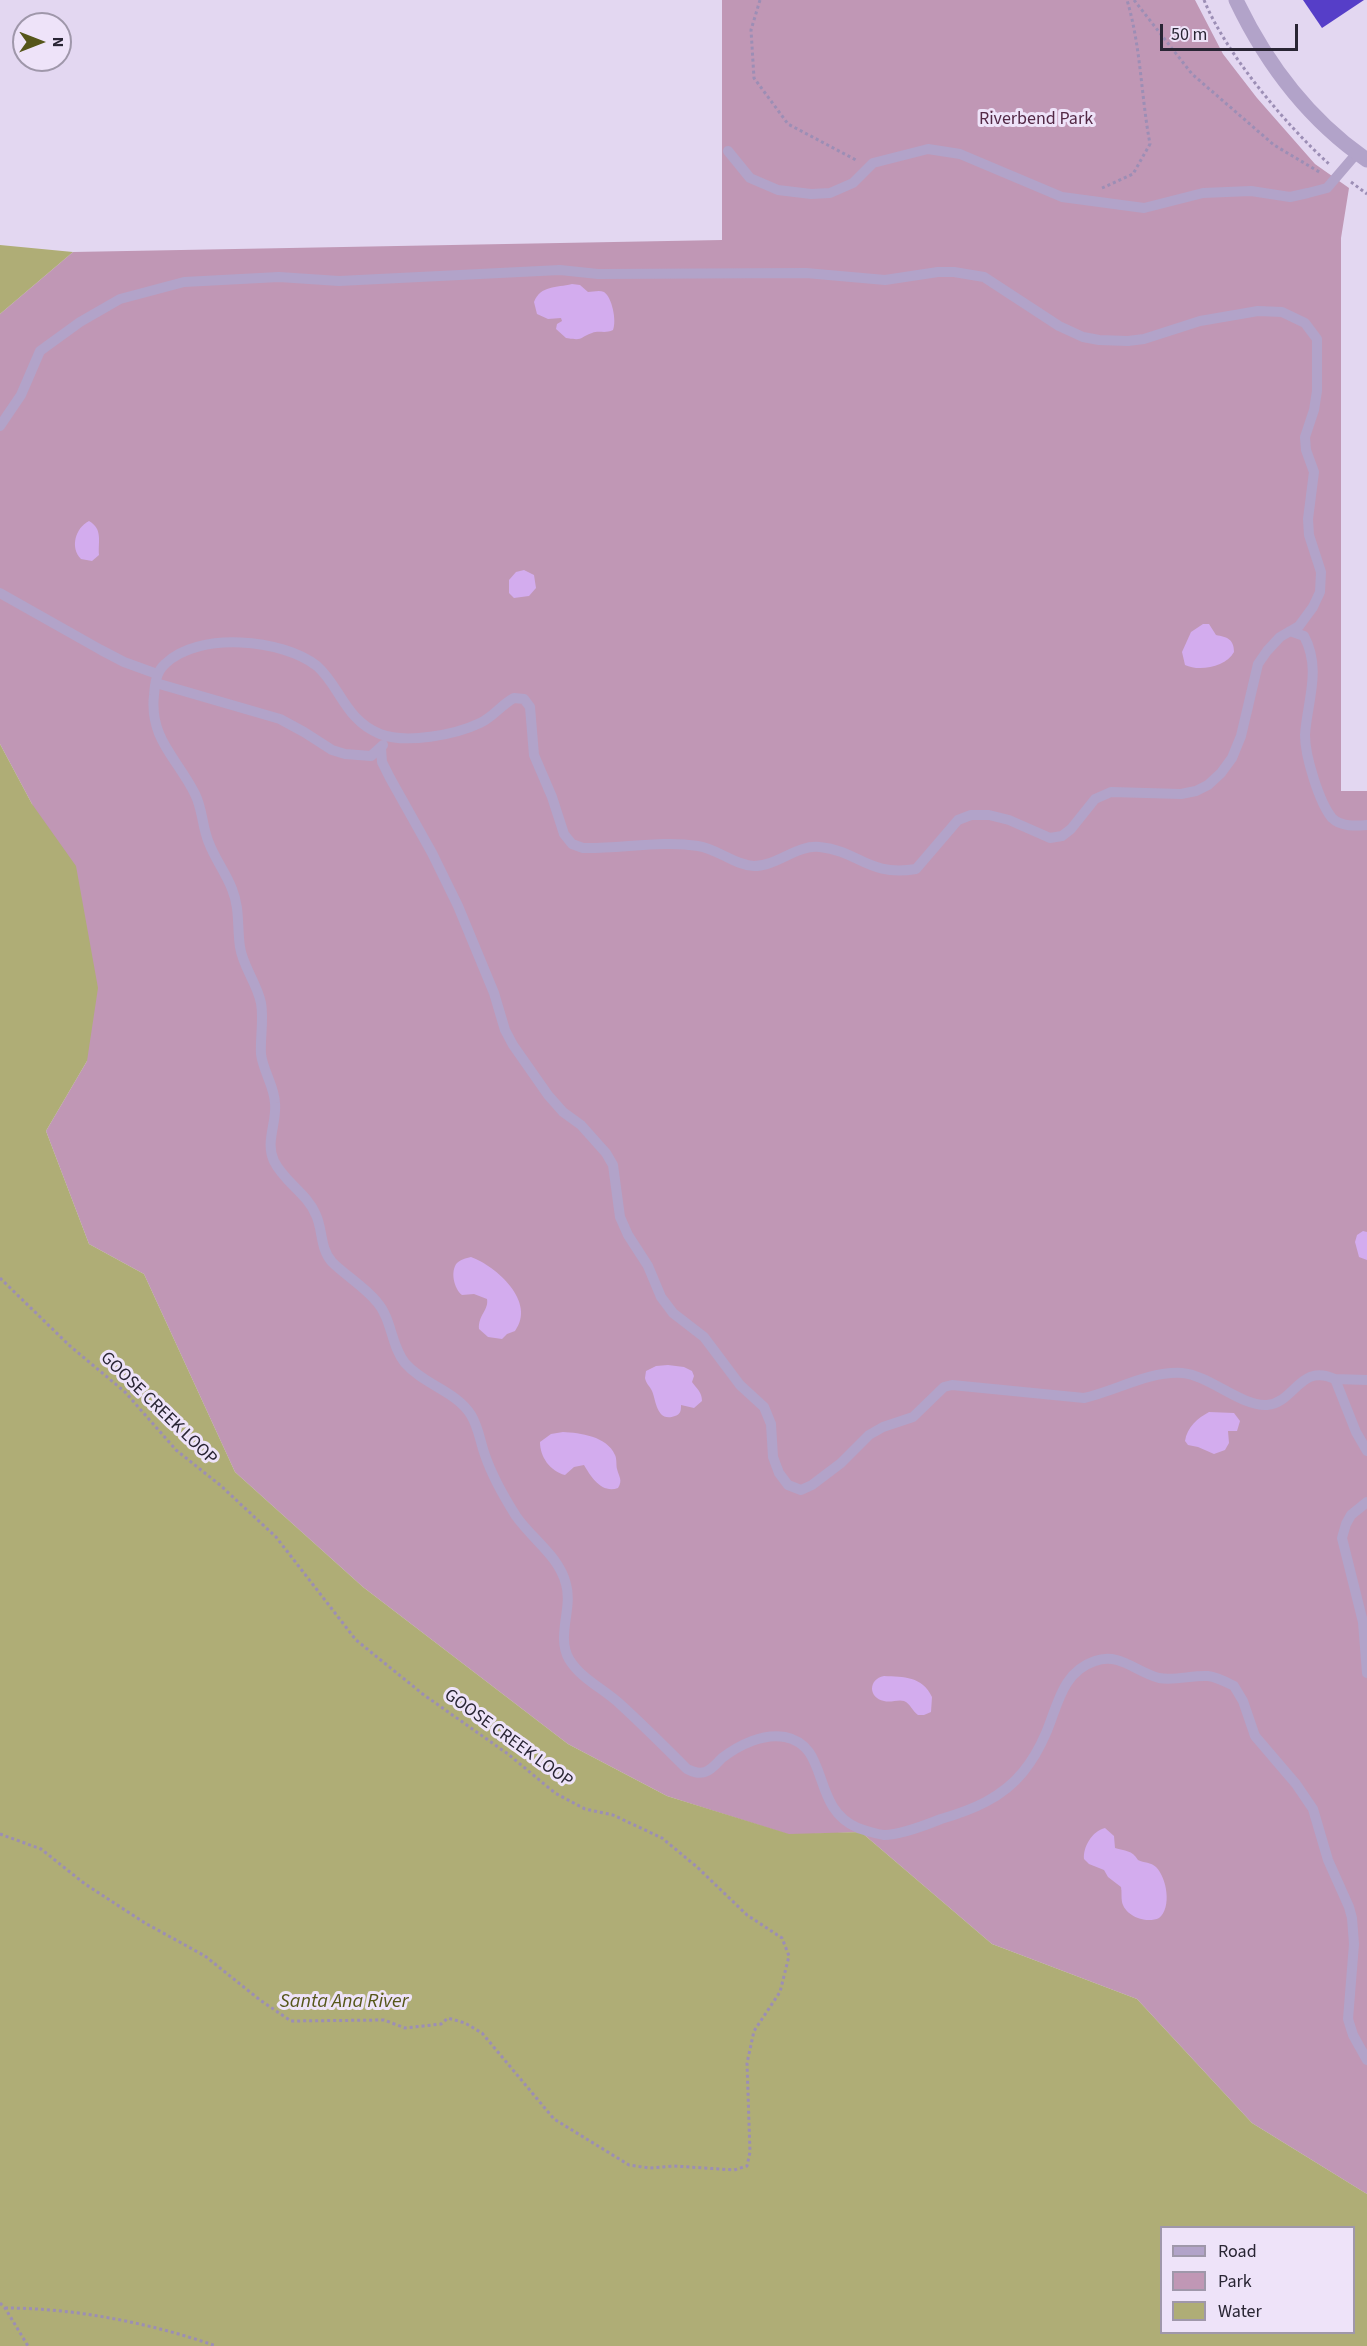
<!DOCTYPE html>
<html>
<head>
<meta charset="utf-8">
<style>
	body { margin:0 }
	#map { position:relative; width:1367px; height:2346px; overflow:hidden; background:#e3d7f1; font-family:"Source Sans 3",sans-serif }
	canvas { display:block }
	.legend { position:absolute; left:1160px; top:2226px; width:195px; height:108px; box-sizing:border-box; background:#eee3f9; border:2px solid #9f97aa; margin:0; padding:8px 10px; list-style:none; font-size:18px; color:#292534 }
	.legend li { display:flex; align-items:center; gap:12px; height:30px }
	.legend b { width:30px; border:2px solid #9f97aa }
	.north { position:absolute; left:12px; top:12px; width:60px; height:60px; box-sizing:border-box; background:#eee3f9; border:2px solid #9f97aa; border-radius:50%; rotate:90deg; font-size:16px; font-weight:700; line-height:24px; text-align:center; color:#292534 }
	.north::after { content:''; display:block; margin:auto; width:21px; height:27px; background:#56561a; clip-path:polygon(50% 0,100% 100%,50% 72%,0 100%) }
	.scale { position:absolute; left:1160px; top:24px; width:138px; height:27px; box-sizing:border-box; border:3px solid #292534; border-top:0; padding-left:8px; font-size:18px; line-height:21px; white-space:nowrap; color:#292534; -webkit-text-stroke:4px #eee3f9; paint-order:stroke }
</style>
</head>
<body>
<div id="map">
<canvas width="1367" height="2346"></canvas>
<ul class="legend">
<li><b style="height:8px;background:#b2a3c9"></b>Road</li>
<li><b style="height:16px;background:#c097b5"></b>Park</li>
<li><b style="height:16px;background:#afad76"></b>Water</li>
</ul>
<div class="north">N</div>
<div class="scale">50 m</div>
</div>
<script>
const ctx = document.querySelector('canvas').getContext('2d');
ctx.lineJoin = 'round';
function fill(path, color) { ctx.fillStyle = color; ctx.fill(path, 'evenodd'); }
function stroke(path, color, width, dash) { ctx.strokeStyle = color; ctx.lineWidth = width; ctx.lineCap = dash ? 'butt' : 'round'; ctx.setLineDash(dash || []); ctx.stroke(path); }
function write(font, color, halo, rows, align = 'center') {
  ctx.font = font + ' "Source Sans 3",sans-serif'; ctx.lineWidth = 6; ctx.setLineDash([]); ctx.textBaseline = 'middle'; ctx.strokeStyle = halo; ctx.fillStyle = color; for (const [text, x, y, turn = 0] of rows) {
    ctx.save(); ctx.translate(x, y); ctx.rotate((+turn || 0) * Math.PI / 180); ctx.textAlign = isNaN(turn) ? turn : align; if (halo) ctx.strokeText(text, 0, 0); ctx.fillText(text, 0, 0); ctx.restore();
  }
}
const green = new Path2D(`
	M722,0h473l28,54 34,44 58,66 34,24 -8,50v553h26v1403l-115,-71 -115,-124 -145,-55 -131,-112 -71,3 -123,-39 -99,-52 -205,-157 -128,-115 -91,-198 -55,-30 -43,-113 41,-70 -55,-257 -32,-60v-430l73,-62 649,-12z`);
const sand = new Path2D(`
	M572,284l8,1 8,7c5,0 11,-2 16,0 8,5 13,29 9,38 -8,4 -14,0 -21,3 -14,5 -8,8 -26,5l-10,-9 1,-5 5,-3 -1,-3 -13,1 -11,-5 -3,-12c7,-17 22,-14 38,-18z
	M89,521c14,8 9,20 10,34l-7,6 -11,-2c-11,-11 -6,-31 8,-38z
	M524,570l10,5 2,13 -7,8 -15,2 -5,-5v-13l7,-8z
	M1203,624h6l7,11c11,2 18,4 18,17 -8,15 -35,20 -49,13l-3,-13 9,-20z
	M1363,1231l4,1v28l-8,-3 -4,-15 2,-7z
	M471,1257c25,9 66,45 44,74l-8,3 -5,5 -14,-2 -9,-8c-1,-14 10,-19 8,-30l-13,-5 -12,1c-8,-6 -12,-24 -5,-32 3,-3 9,-5 14,-6z
	M668,1365l16,2 8,4 2,5 -2,6c5,7 10,10 10,19l-8,7 -13,-3c0,5 0,9 -6,11 -19,7 -19,-17 -23,-25 -2,-5 -6,-7 -7,-13l1,-7 10,-5z
	M1209,1412l25,1 6,8 -3,10h-9l1,12 -4,7 -11,4 -16,-7 -10,-2 -3,-4c2,-14 13,-23 24,-29z
	M563,1432c17,1 44,4 52,23 2,4 1,10 2,14 2,8 6,11 1,19 -16,6 -27,-11 -34,-23l-10,2 -9,8c-15,-4 -25,-18 -25,-33l11,-8z
	M884,1676c20,1 38,0 48,21l-1,15 -7,3h-6c-6,-4 -7,-11 -14,-14 -6,-2 -13,2 -20,0 -16,-3 -16,-22 0,-25z
	M1105,1828l9,8 1,12c10,3 17,2 23,12 6,3 13,2 18,7 11,11 16,41 3,51 -13,6 -34,-2 -37,-16 -1,-5 0,-10 -1,-15l-13,-10 -4,-7 -15,-6 -5,-5c-1,-12 8,-28 21,-31z`);
const water = new Path2D(`
	M0,245l73,7 -73,62z
	M0,744l32,60 44,62 22,122 -11,73 -41,70 43,113 55,30 91,198 128,115 205,157 99,52 122,38 72,-2 131,112 145,55 115,124 115,71v152h-1367zM1162,2228h192v104h-192z`);
const building = new Path2D(`
	M1303,0h61l-42,28z`);
const path = new Path2D(`
	M760,0l-9,30 3,48 34,46 68,36
	M1134,0l58,74 82,71 47,28
	M1204,0c22,54 82,125 125,164
	M1351,182l16,12
	M1102,188l31,-14 17,-30c-9,-48 -9,-97 -23,-144
	M0,1278l70,68 55,46 51,58 44,35 56,52 80,103 68,55 84,59 47,39 30,16 28,6 49,23 35,29 50,48 35,23 7,18 -9,36 -26,39 -7,32 3,89 -3,14 -13,4 -60,-4 -25,2 -20,-3 -75,-46 -72,-86 -17,-10 -17,-5 -7,6 -36,4 -21,-8 -93,1 -31,-21 -55,-44 -60,-33 -60,-39 -44,-35 -41,-15
	M0,2303l5,5 23,38
	M5,2308c69,0 146,15 211,38`);
const lane = new Path2D(`
	M728,151l22,27 28,12 33,4 19,-1 23,-10 20,-20 55,-14 32,5 102,43 82,11 59,-15 48,-2 39,6 18,-4 19,-5 30,-35
	M0,426l21,-31 19,-44 40,-29 40,-23 64,-17 95,-5 60,4 221,-11 38,4 208,-1 79,7 53,-8h16l30,5 75,49 24,11 16,3 29,1 16,-2 56,-18 58,-10 24,1 23,11 12,16v52l-3,19 -9,27 1,13 8,22 -6,47 1,16 12,37 -1,20 -7,15 -14,19 -19,11 -13,14 -9,13 -17,72 -9,22 -11,15 -13,12 -12,6 -15,3 -70,-2 -16,7 -24,30 -9,7 -12,2 -41,-18 -20,-5h-18l-13,5 -42,49c-48,8 -57,-18 -96,-22 -22,-3 -43,19 -66,19 -20,-1 -36,-17 -56,-20 -36,-6 -78,3 -115,2l-11,-4 -8,-10 -12,-37 -18,-42 -4,-48 -6,-8 -10,-1c-13,7 -21,19 -34,25 -25,12 -74,21 -100,11 -35,-14 -40,-48 -63,-68 -34,-27 -119,-35 -152,-2 -9,8 -10,20 -11,31 -5,44 24,64 41,99 8,16 7,33 14,49 6,16 17,30 23,46 8,19 5,38 8,58 3,20 17,36 21,56 3,17 -1,34 0,51 2,17 13,31 14,49 2,20 -10,39 -1,58 10,21 33,32 42,54 7,15 4,34 16,47 14,14 32,24 45,40 15,17 14,44 28,61 19,22 51,28 66,52 8,13 9,27 14,40 7,21 19,42 31,61 16,23 43,40 50,68 7,25 -10,52 3,75 11,19 35,30 51,45 23,21 45,43 67,65 6,3 11,5 18,3 7,-2 12,-9 17,-14 17,-13 41,-25 63,-21 46,9 25,71 73,91 9,3 17,6 26,7 16,0 42,-10 57,-16 31,-9 61,-21 82,-47 9,-11 17,-25 23,-39 12,-28 16,-61 49,-72 24,-9 41,11 64,17 16,3 33,-3 49,-2 9,1 18,6 26,10l9,15 12,35 41,48 17,25 15,51 21,47 3,11 2,26 -6,75 5,16 14,25
	M0,593l101,57 23,12 33,12
	M1290,631l14,5c18,33 3,66 1,99 0,21 14,67 27,83 9,9 24,8 35,7
	M156,683l124,36 24,13 28,18 13,4 26,2 12,-11
	M381,748l1,14 8,16 42,75 26,53 36,87 11,37 8,15 35,50 15,17 18,13 25,28 7,12 7,52 8,18 20,31 13,31 12,16 31,24 36,48 24,22 7,17 2,33 6,16 9,12 13,5 11,-5 29,-22 28,-28 14,-8 30,-10 31,-30 8,-2 132,13c32,-7 64,-27 98,-25 27,2 60,34 85,32 29,-3 32,-42 68,-26l21,53 11,19
	M1335,1379l32,1
	M1367,1502l-16,13 -5,9 -4,14 21,84 4,51`);
const street = new Path2D(`
	M1236,0c30,63 73,120 131,160`);
const parkNames = [
	["Riverbend Park",1036,120]
];
const streetNames = [
	["GOOSE CREEK LOOP",158,1409,44],
	["GOOSE CREEK LOOP",508,1739,36]
];
const waterNames = [
	["Santa Ana River",344,2003]
];
fill(green, '#c097b5');
fill(sand, '#d3acee');
fill(water, '#afad76');
fill(building, '#563ec8');
stroke(path, '#9c8eb5', 3, [3, 3]);
stroke(lane, '#b2a3c9', 10);
stroke(street, '#b2a3c9', 15);
write('18px', '#532946', '#eee3f9', parkNames);
write('18px', '#292534', '#eee3f9', streetNames);
write('italic 20px', '#56561a', '#eee3f9', waterNames);
</script>
</body>
</html>
